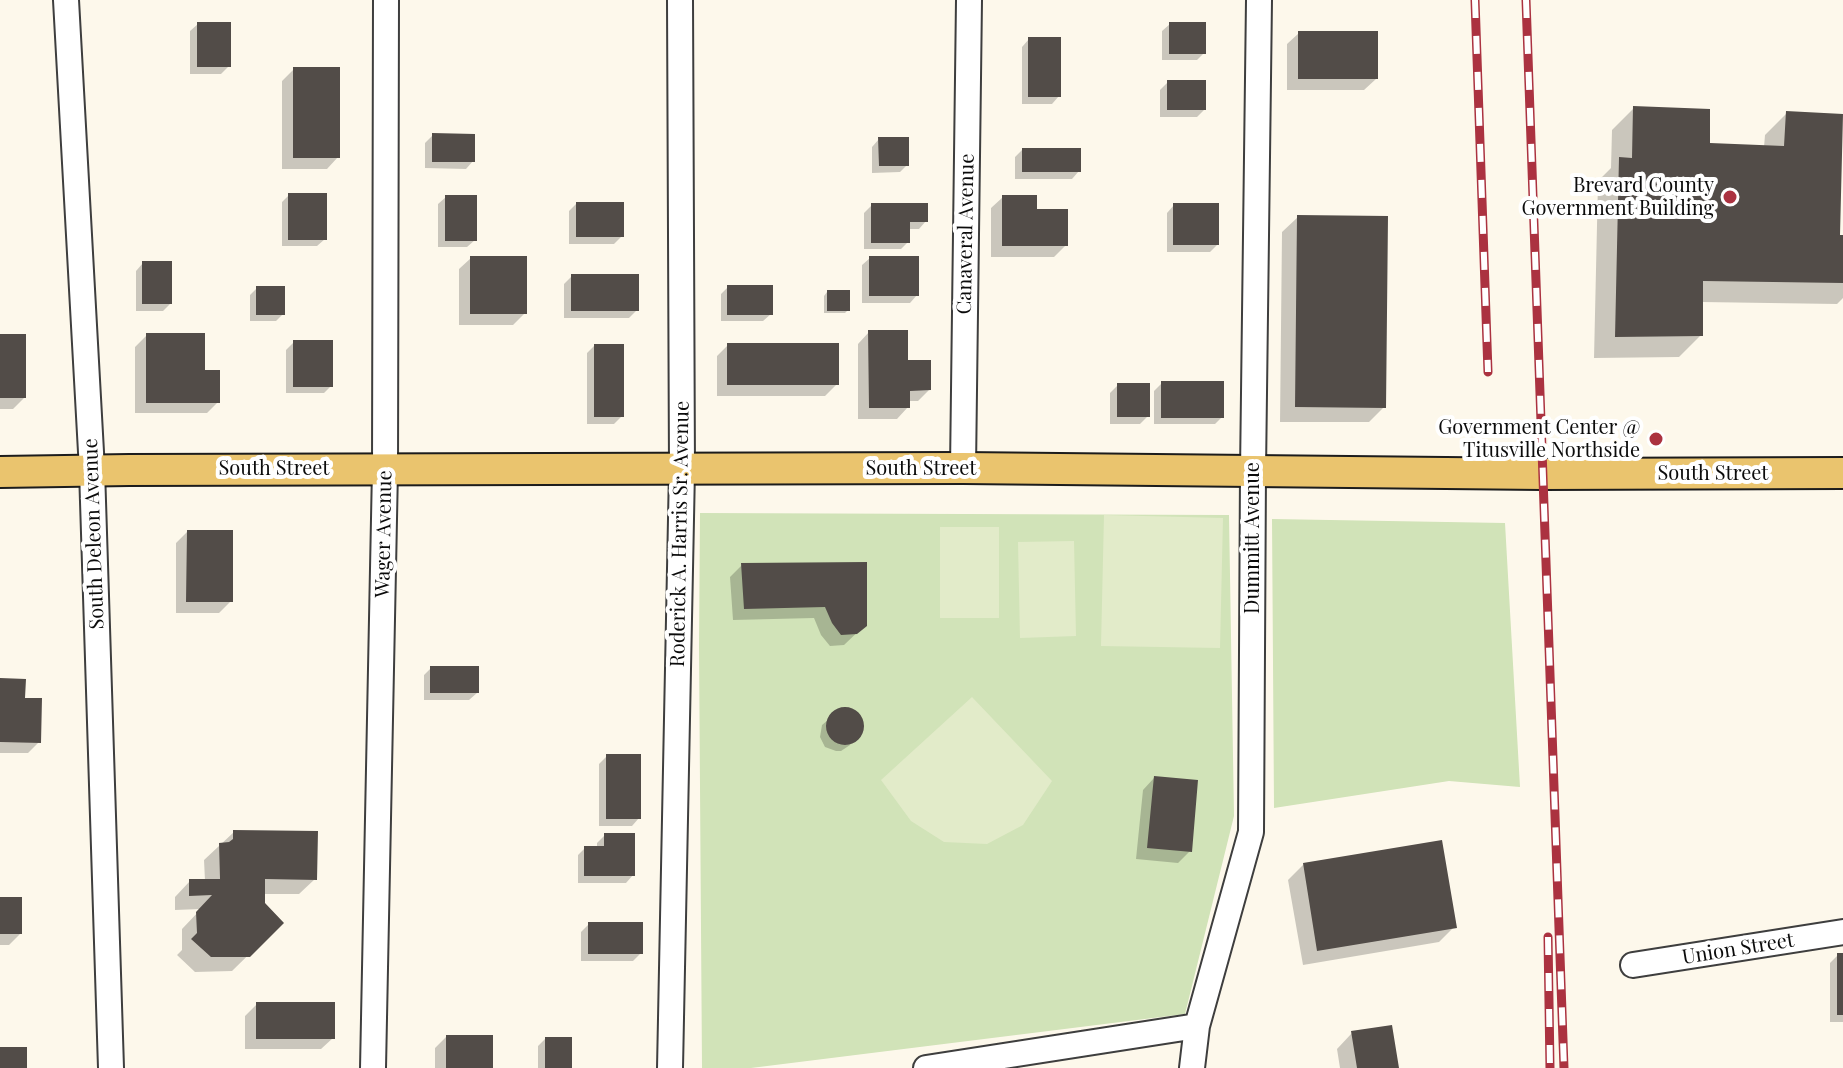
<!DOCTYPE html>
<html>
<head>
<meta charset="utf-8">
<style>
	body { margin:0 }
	canvas { display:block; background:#fdf8eb }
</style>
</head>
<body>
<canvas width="1843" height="1068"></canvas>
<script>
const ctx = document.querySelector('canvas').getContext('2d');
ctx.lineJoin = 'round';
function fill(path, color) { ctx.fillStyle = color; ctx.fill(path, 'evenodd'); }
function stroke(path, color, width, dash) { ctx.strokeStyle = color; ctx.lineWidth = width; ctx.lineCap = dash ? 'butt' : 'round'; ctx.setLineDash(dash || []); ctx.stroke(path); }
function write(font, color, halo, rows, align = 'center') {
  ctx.font = font + ' "Playfair Display",serif'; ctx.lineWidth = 8; ctx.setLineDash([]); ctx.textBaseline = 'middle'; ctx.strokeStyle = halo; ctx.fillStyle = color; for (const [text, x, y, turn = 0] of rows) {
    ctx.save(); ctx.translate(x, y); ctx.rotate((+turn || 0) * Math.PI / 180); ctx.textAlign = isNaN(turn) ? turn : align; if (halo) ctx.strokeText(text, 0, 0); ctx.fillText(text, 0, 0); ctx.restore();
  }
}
const green = new Path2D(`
	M700,513l529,2 5,301 -49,198 -434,54h-49l-3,-422z
	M1272,519l233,4 15,264 -71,-6 -175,27z`);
const pitch = new Path2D(`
	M1104,515l119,3 -3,130 -119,-2z
	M940,527h59v91h-59z
	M1074,541l2,95 -56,2 -2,-96z
	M972,697l80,84 -29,44 -36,19 -43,-2 -33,-21 -30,-41z`);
const shadow = new Path2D(`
	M198,24l31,42 -8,8h-31v-43z
	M1170,24l34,29 -7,7h-35v-29z
	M1299,33l77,46 -12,11h-77v-46z
	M1029,39l30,57 -7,8h-30v-57z
	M294,69l44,88 -11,12h-45v-88z
	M1168,82l36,28 -7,7h-37v-27z
	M1634,108l74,37 56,2 1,-12 22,-22 51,124h5v61l-6,6 -136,-2v33l-22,22 -85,1 4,-177 13,-13 1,-38z
	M433,135l40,26 -7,8 -41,-1v-25z
	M879,139l28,26 -7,7 -28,1v-26z
	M1022,150l57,21 -7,8h-57v-22z
	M289,195l36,44 -8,7h-35v-44z
	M446,197l29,43 -8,7h-29v-43z
	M1003,197l32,14 31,34 -12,12h-63v-49z
	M576,204l46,32 -8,8h-45v-33z
	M872,205l54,16 -7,8h-11v13l-7,7h-37v-36z
	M1174,205l43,40 -7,7h-43v-39z
	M1298,217l86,190 -15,15h-89l2,-190z
	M471,258l54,55 -12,12h-54v-56z
	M870,258l47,37 -7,8h-48v-38z
	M143,263l27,41 -7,7h-27v-40z
	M572,276l65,34 -8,8h-65v-34z
	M728,287l43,27 -8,7h-42v-27z
	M257,288l26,26 -7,7h-26v-26z
	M827,292l21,18 -3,3h-21v-17z
	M869,332l37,30 23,28 -11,11h-10v6l-11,12h-39v-75z
	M147,335l71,67 -11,11h-72v-66z
	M0,336l24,62 -11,11h-13z
	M294,342l37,44 -7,7h-38v-43z
	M728,345l109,39 -12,12h-108v-40z
	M594,346l28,70 -8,8h-27v-71z
	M1162,383l60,34 -7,7h-61v-33z
	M1118,385l30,31 -8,8h-30v-31z
	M187,532l44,69 -12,12h-43v-70z
	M742,565l123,60 -21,20 -14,1 -9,-11 -7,-17 -81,2 -3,-43z
	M431,668l46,25 -8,7h-45v-25z
	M0,680l23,20 16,42 -11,11h-28z
	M840,710h11l8,7 2,4v11l-11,13 -9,6h-5l-11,-4 -5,-10 2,-12z
	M607,756l32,62 -7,8h-33v-62z
	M1154,778l36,73 -12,12 -42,-4 7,-69z
	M234,832l81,47 -16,15h-36v10l18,19 -49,48 -37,1 -18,-17 5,-5v-21l19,-20 -26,1v-13l15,-16h15l-1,-21z
	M605,835l28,40 -7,8h-48v-28l7,-7h12v-5z
	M1304,864l150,63 -15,15 -136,23 -15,-85z
	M0,899l20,35 -11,11h-9z
	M589,924l52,29 -8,8h-52v-29z
	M1838,955h5v67h-13v-59z
	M257,1004l76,34 -12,11h-76v-33z
	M1352,1033l45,35h-57l-3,-19z
	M446,1037l45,31h-56v-20z
	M545,1039l25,29h-32v-22z`);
const building = new Path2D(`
	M197,22h34v45h-34z
	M1169,22h37v32h-37z
	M1298,31h80v48h-80z
	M1028,37h33v60h-33z
	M293,67h47v91h-47z
	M1167,80h39v30h-39z
	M1633,106l77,3v34l74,3 2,-35 57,3 -3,121h3v48l-140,-2v55l-88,1 4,-180 13,1z
	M432,133l43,1v28h-43z
	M878,137h31v29h-30z
	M1022,148h59v24h-59z
	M288,193h39v47h-39z
	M445,195h32v46h-32z
	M1002,195h35v14h31v37h-66z
	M576,202h48v35h-48z
	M871,203h57v19h-18v21h-39z
	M1173,203h46v42h-46z
	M1297,215l91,1 -2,192 -91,-1z
	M470,256h57v58h-57z
	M869,256h50v40h-50z
	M142,261h30v43h-30z
	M571,274h68v37h-68z
	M727,285h46v30h-46z
	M256,286h29v29h-29z
	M827,290h23v21h-23z
	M868,330h40v30h23v30l-21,1v17h-41z
	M146,333h59v37h15v33h-74z
	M0,334h26v64h-26z
	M293,340h40v47h-40z
	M727,343h112v42h-112z
	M594,344h30v73h-30z
	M1161,381h63v37h-63z
	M1117,383h33v34h-33z
	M187,530h46v72h-47z
	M867,562v64l-10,8 -16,1 -9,-12 -7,-16 -81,2 -3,-46z
	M430,666h49v27h-49z
	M0,678l26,1 -1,19h17l-1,45 -41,-1z
	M826 726a19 19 0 1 1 38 0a19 19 0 1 1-38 0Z
	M606,754h35v65h-35z
	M1154,776l44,4 -6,72 -45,-4z
	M233,830l85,1 -1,49 -52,-1v24l19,20 -34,34h-39l-20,-18 6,-6 -1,-21 16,-17 -23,1v-17h31l-1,-36 10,-1 4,-3z
	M604,833h31v43h-51v-30h20z
	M1442,840l15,88 -140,23 -14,-88z
	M0,897h22v37h-22z
	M588,922h55v32h-55z
	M1837,953h6v62h-6z
	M256,1002h79v37h-79z
	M1392,1025l7,43h-42l-6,-37z
	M446,1035h47v33h-47z
	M545,1037h27v31h-27z
	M0,1047h27v21h-27z`);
const minor = new Path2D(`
	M66,0l26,470 19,598
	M963,468l6,-468
	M1633,965l210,-33
	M373,1068l12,-599 1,-469
	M670,1068l12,-599 -2,-469
	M926,1068l271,-42
	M1192,1068l5,-42 54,-194 2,-361 6,-471`);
const major = new Path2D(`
	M0,472l129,-2 834,-2 579,6 301,-1`);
const rail = new Path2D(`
	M1475,0l13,372
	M1526,0l38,1068
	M1548,937l2,131`);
const markers = [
	[1730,197,8,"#ab3240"],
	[1656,439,8,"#ab3240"]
];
const poiNames = [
	["Brevard County",1714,186],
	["Government Building",1714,209],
	["Government Center @",1640,428],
	["Titusville Northside",1640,451]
];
const streetNames = [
	["Canaveral Avenue",966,234,-89],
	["South Street",274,469],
	["South Street",921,469],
	["South Street",1713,474],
	["South Deleon Avenue",94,534,-92],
	["Wager Avenue",384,534,-89],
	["Roderick A. Harris Sr. Avenue",680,534,-89],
	["Dummitt Avenue",1253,538,-90],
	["Union Street",1738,949,-9]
];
fill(green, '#d1e3b8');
fill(pitch, '#e2ebc9');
fill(shadow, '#0003');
fill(building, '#524c48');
stroke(minor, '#3e3e3e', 28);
stroke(major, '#1c1c1c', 34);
stroke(minor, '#fff', 24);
stroke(major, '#eac46e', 30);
stroke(rail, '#ab3240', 9);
stroke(rail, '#fff', 6, [18]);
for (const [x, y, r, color] of markers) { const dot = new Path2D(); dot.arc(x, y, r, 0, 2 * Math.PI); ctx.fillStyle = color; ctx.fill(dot); stroke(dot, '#fff', 3); }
write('20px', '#0b0b0b', '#fff', poiNames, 'right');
write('20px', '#0b0b0b', '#fff', streetNames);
</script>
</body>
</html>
